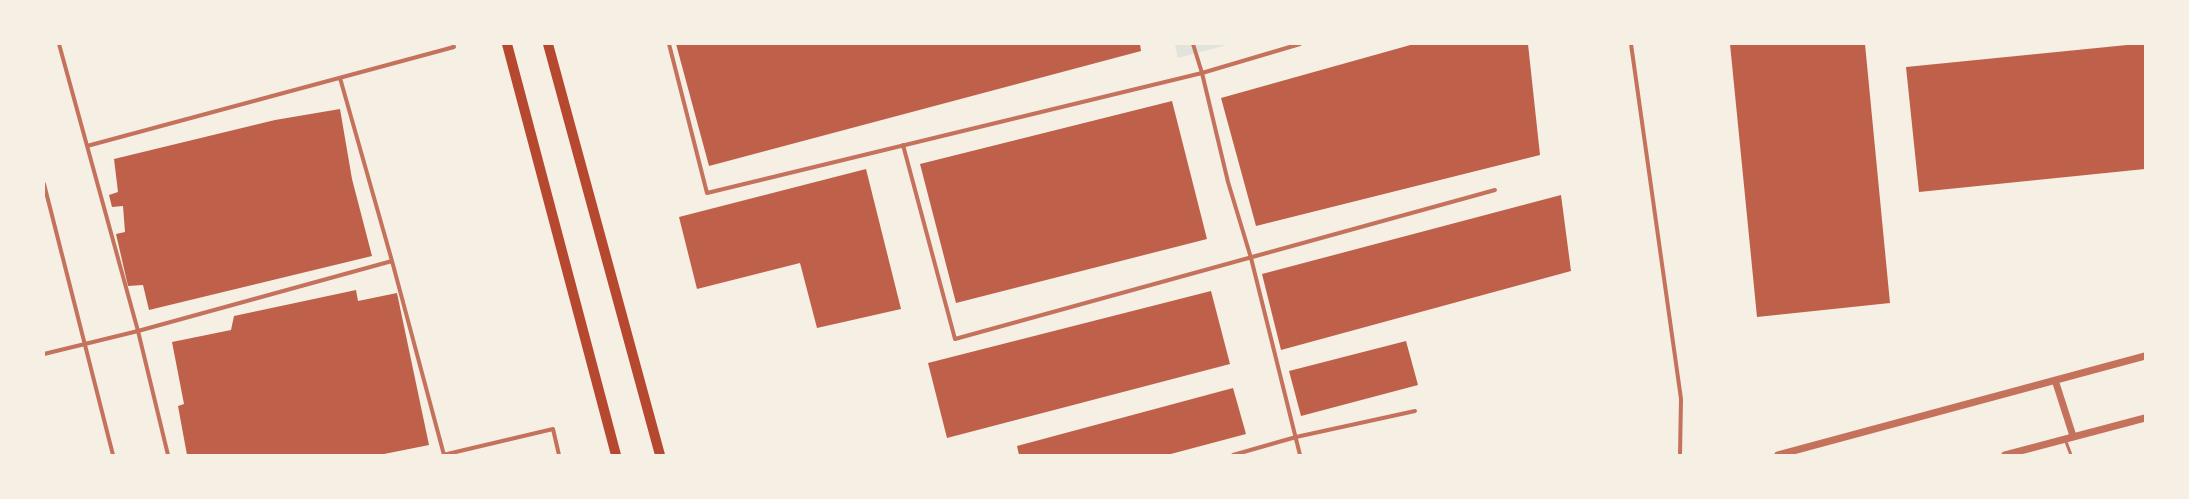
<!DOCTYPE html>
<html>
<head>
<meta charset="utf-8">
<style>
	body { margin:0 }
	#map { position:relative; width:2189px; height:499px; overflow:hidden; background:#f6efe4; font-family:"Roboto Serif",serif }
	canvas { display:block }
	.frame { position:absolute; inset:0; border:45px solid #f6efe4; pointer-events:none }
</style>
</head>
<body>
<div id="map">
<canvas width="2189" height="499"></canvas>
<div class="frame"></div>
</div>
<script>
const ctx = document.querySelector('canvas').getContext('2d');
ctx.lineJoin = 'round';
function fill(path, color) { ctx.fillStyle = color; ctx.fill(path, 'evenodd'); }
function stroke(path, color, width, dash) { ctx.strokeStyle = color; ctx.lineWidth = width; ctx.lineCap = dash ? 'butt' : 'round'; ctx.setLineDash(dash || []); ctx.stroke(path); }
const green = new Path2D(`
	M1175,44h56l-53,14z`);
const building = new Path2D(`
	M676,44h464l1,7 -432,115z
	M1414,44h114l12,111 -284,71 -35,-128z
	M1730,44h135l25,259 -133,14z
	M2137,44h8v125l-226,23 -13,-125z
	M1172,101l35,138 -251,64 -36,-139z
	M340,109l12,70 20,77 -223,54 -6,-25 -15,1 -12,-52 9,-2 -2,-26 -11,1 -3,-12 9,-3 -4,-33 161,-39z
	M866,169l35,140 -84,19 -17,-65 -103,26 -18,-72z
	M1561,195l10,76 -290,79 -19,-76z
	M356,290l2,11 39,-8 32,152 -50,10h-192l-9,-49 6,-2 -12,-62 59,-12 3,-14z
	M1211,291l19,73 -283,74 -19,-75z
	M1406,341l12,44 -117,31 -12,-45z
	M1233,388l13,46 -79,21h-148l-2,-9z`);
const service = new Path2D(`
	M2065,439l6,16`);
const minor = new Path2D(`
	M59,44l79,287 30,124
	M669,44l38,149 495,-120 98,-29
	M1193,44l9,29 26,109 23,76 49,197
	M1631,44l50,355 -1,56
	M340,78l52,183 52,194
	M903,145l52,194 540,-149
	M87,146l367,-99 -1,-3
	M44,184l69,271
	M44,354l94,-23 254,-70
	M443,455l110,-26 6,26
	M1233,455l63,-18 119,-26`);
const tertiary = new Path2D(`
	M2055,380l18,56
	M1778,455l367,-99
	M2005,455l140,-37`);
const primary = new Path2D(`
	M507,44l109,411
	M548,44l112,411`);
fill(green, '#e2e4dc');
fill(building, '#bf614a');
stroke(service, '#c5725c', 3);
stroke(minor, '#c5725c', 4);
stroke(tertiary, '#c5725c', 7);
stroke(primary, '#b5482f', 10);
</script>
</body>
</html>
